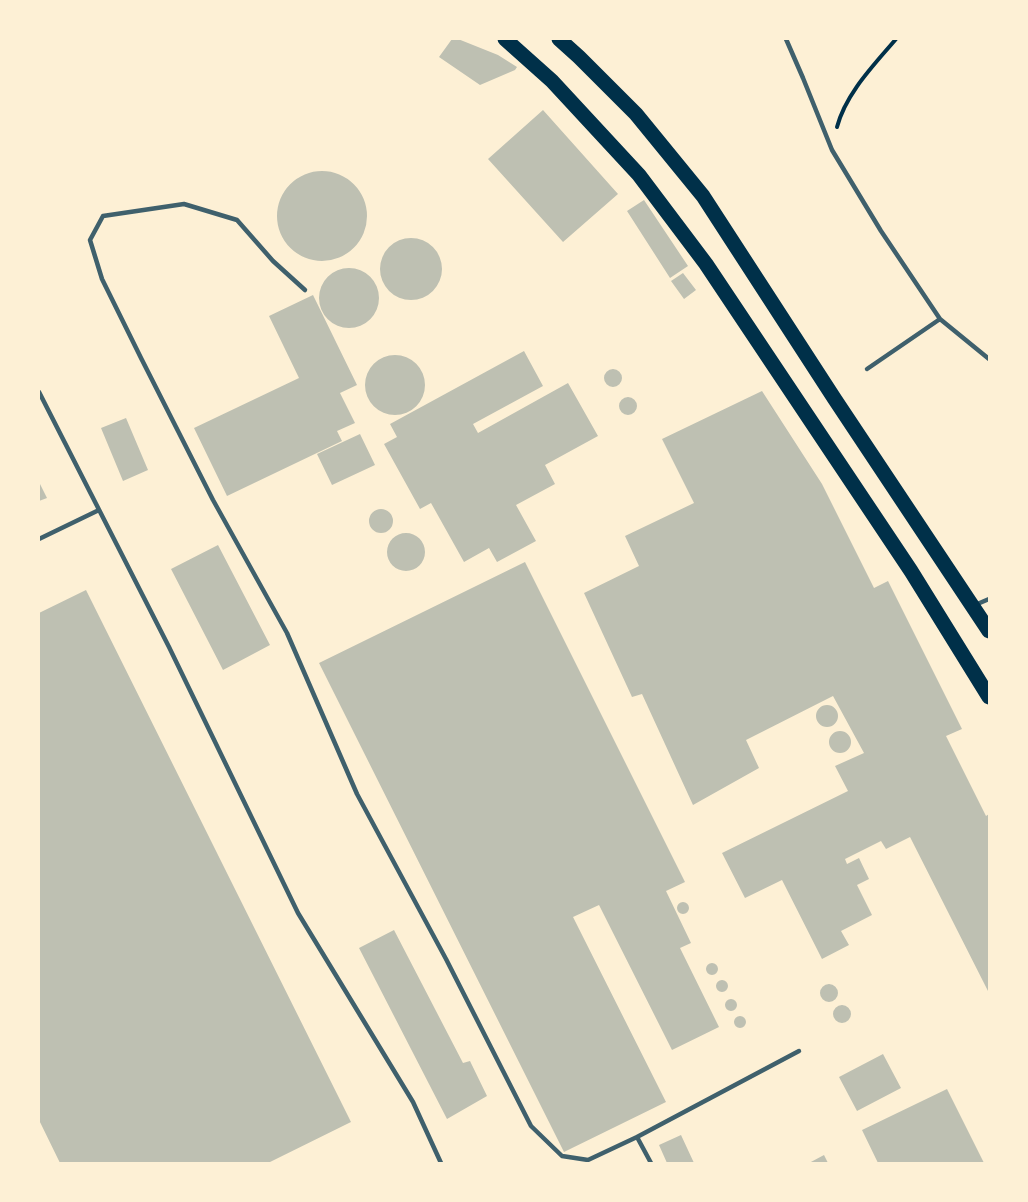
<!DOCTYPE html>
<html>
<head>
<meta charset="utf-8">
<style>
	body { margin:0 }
	#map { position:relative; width:1028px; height:1202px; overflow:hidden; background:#fdf0d5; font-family:"Noto Sans",sans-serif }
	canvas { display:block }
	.frame { position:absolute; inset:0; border:40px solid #fdf0d5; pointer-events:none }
</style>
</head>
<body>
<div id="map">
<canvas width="1028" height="1202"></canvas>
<div class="frame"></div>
</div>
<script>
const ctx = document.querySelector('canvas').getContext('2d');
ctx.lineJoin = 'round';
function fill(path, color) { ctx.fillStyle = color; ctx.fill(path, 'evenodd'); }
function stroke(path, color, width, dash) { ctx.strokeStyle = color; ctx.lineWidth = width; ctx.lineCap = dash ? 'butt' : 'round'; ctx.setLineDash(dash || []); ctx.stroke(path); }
const building = new Path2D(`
	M452,39h6l40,16 19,12 -2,3 -35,15 -41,-28z
	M543,110l75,84 -55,48 -75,-83z
	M277 216a45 45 0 1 1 90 0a45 45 0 1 1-90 0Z
	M644,200l44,66 -18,12 -43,-67z
	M380 269a31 31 0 1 1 62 0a31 31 0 1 1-62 0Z
	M319 298a30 30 0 1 1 60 0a30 30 0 1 1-60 0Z
	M683,273l13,17 -12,9 -13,-18z
	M313,295l44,90 -17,8 15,30 -18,8 5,10 -115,55 -33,-68 105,-50 -30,-62z
	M524,351l19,35 -70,38 5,9 90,-50 30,53 -53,29 10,19 -39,21 20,36 -39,21 -8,-14 -25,14 -33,-59 -11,6 -36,-65 13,-7 -7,-13z
	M365 385a30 30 0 1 1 60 0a30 30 0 1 1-60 0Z
	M604 378a9 9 0 1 1 18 0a9 9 0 1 1-18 0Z
	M762,391l60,93 52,104 14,-7 74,148 -16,7 40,80 3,-2v179l-79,-156 -24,12 -5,-8 -36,18 2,5 12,-6 10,21 -12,6 15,30 -31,16 8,14 -27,14 -40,-79 -37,18 -23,-45 126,-62 -13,-25 29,-13 -31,-57 -87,44 13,28 -66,37 -51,-111 -10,3 -48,-104 55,-27 -14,-30 69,-33 -32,-64z
	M619 406a9 9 0 1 1 18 0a9 9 0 1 1-18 0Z
	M126,418l22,52 -25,11 -22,-53z
	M360,434l15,31 -43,20 -15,-31z
	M39,482l8,16 -8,3z
	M369 521a12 12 0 1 1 24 0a12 12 0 1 1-24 0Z
	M387 552a19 19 0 1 1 38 0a19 19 0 1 1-38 0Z
	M218,545l52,100 -47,25 -52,-101z
	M525,562l160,320 -19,9 25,52 -11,5 39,79 -47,23 -73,-145 -26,12 93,185 -102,50 -245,-489z
	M86,590l265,532 -83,41h-208l-21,-43v-507z
	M816 716a11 11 0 1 1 22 0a11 11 0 1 1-22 0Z
	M829 742a11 11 0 1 1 22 0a11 11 0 1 1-22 0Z
	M677 908a6 6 0 1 1 12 0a6 6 0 1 1-12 0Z
	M394,930l69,133 7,-2 17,35 -40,23 -88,-171z
	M706 969a6 6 0 1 1 12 0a6 6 0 1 1-12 0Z
	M716 986a6 6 0 1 1 12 0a6 6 0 1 1-12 0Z
	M820 993a9 9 0 1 1 18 0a9 9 0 1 1-18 0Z
	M725 1005a6 6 0 1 1 12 0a6 6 0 1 1-12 0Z
	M833 1014a9 9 0 1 1 18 0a9 9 0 1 1-18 0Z
	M734 1022a6 6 0 1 1 12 0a6 6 0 1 1-12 0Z
	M883,1054l18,34 -44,23 -18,-34z
	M947,1089l37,74h-106l-16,-33z
	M681,1135l13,28h-27l-8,-18z
	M824,1155l4,8h-19z`);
const path = new Path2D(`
	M837,127c9,-34 37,-62 59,-88`);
const service = new Path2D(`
	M786,39l17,39 29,72 49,81 59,88 49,40
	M305,290l-32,-29 -36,-41 -53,-16 -81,12 -13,24 12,39 39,79 72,142 74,133 70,161 89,165 85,167 31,30 26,4 49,-23 162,-86
	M867,369l73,-50
	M39,392l130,255 129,266 115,189 28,61
	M39,539l60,-29
	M975,605l14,-6
	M637,1137l14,26`);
const primary = new Path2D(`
	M505,39l47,42 87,94 67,89 205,307 78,126
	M559,39l20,18 57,57 67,82 131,202 155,233`);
fill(building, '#bec0b2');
stroke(path, '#003049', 4);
stroke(service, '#3f606c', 4.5);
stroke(primary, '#003049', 15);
</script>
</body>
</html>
